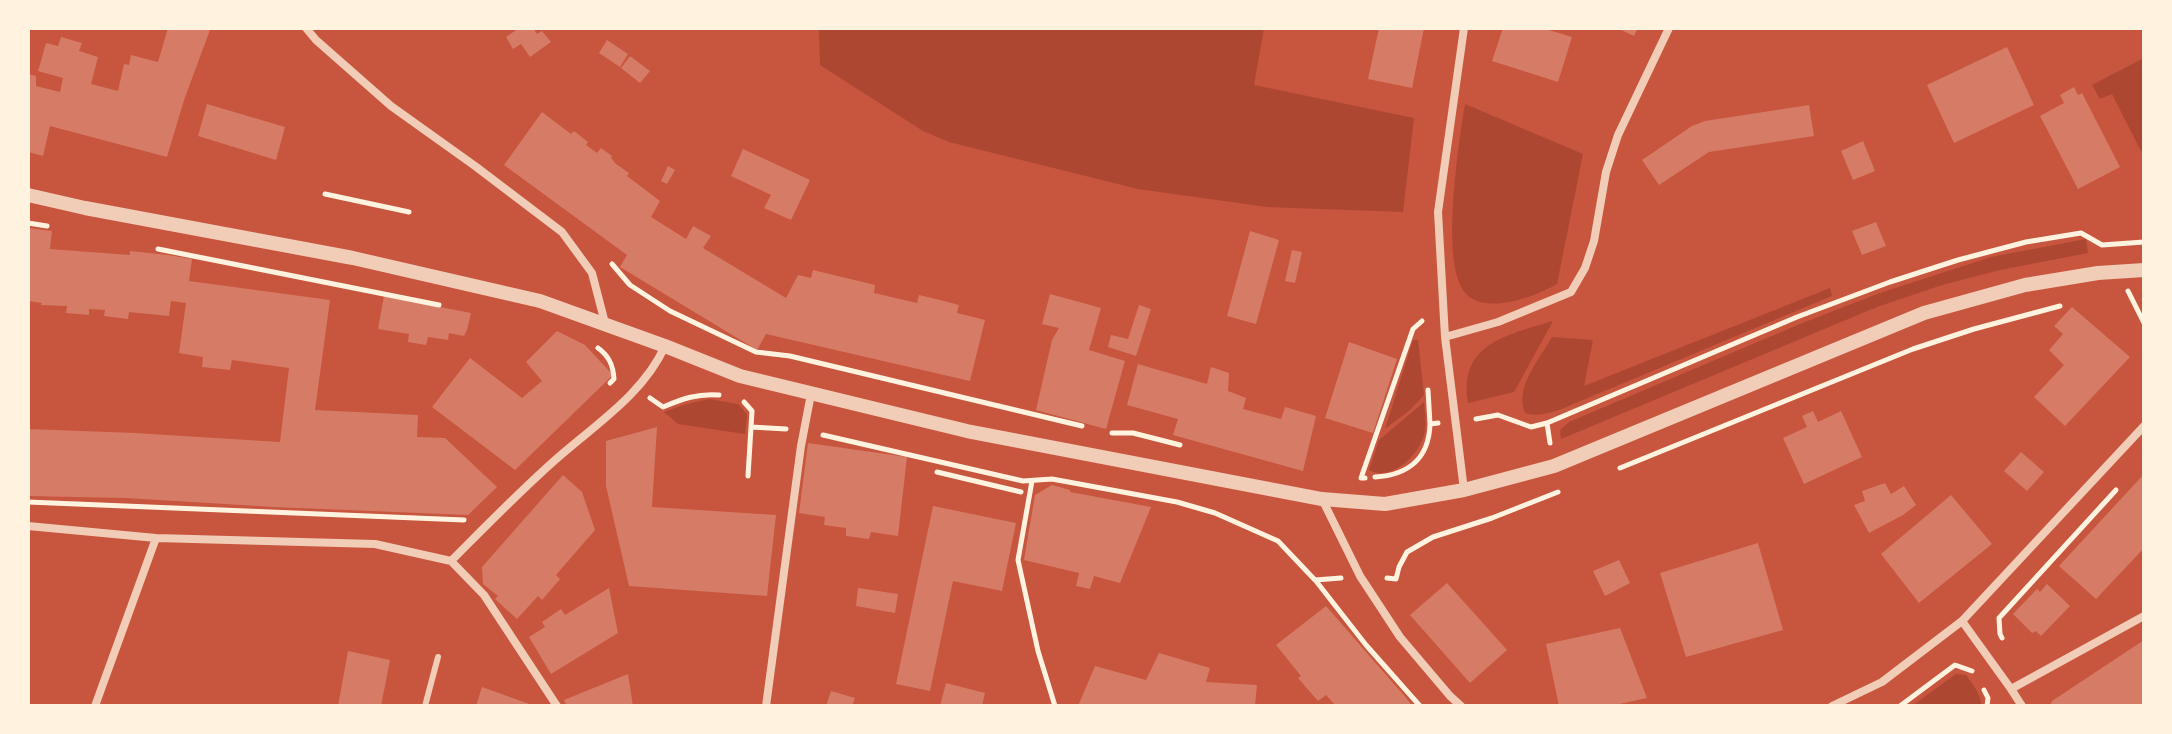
<!DOCTYPE html>
<html>
<head>
<meta charset="utf-8">
<style>
	body { margin:0 }
	#map { position:relative; width:2172px; height:734px; overflow:hidden; background:#c8553d; font-family:"DejaVu Sans",sans-serif }
	canvas { display:block }
	.frame { position:absolute; inset:0; border:30px solid #fff3e0; pointer-events:none }
</style>
</head>
<body>
<div id="map">
<canvas width="2172" height="734"></canvas>
<div class="frame"></div>
</div>
<script>
const ctx = document.querySelector('canvas').getContext('2d');
ctx.lineJoin = 'round';
function fill(path, color) { ctx.fillStyle = color; ctx.fill(path, 'evenodd'); }
function stroke(path, color, width, dash) { ctx.strokeStyle = color; ctx.lineWidth = width; ctx.lineCap = dash ? 'butt' : 'round'; ctx.setLineDash(dash || []); ctx.stroke(path); }
const green = new Path2D(`
	M819,28h445l-10,57 160,33 -11,94 -136,-5 -129,-18 -189,-47 -26,-11 -103,-66z
	M2144,58v99l-32,-63 -12,5 -8,-14z
	M1465,104l118,50 -26,130c-24,14 -85,37 -98,-2 -15,-40 -1,-135 6,-178z
	M2086,239l2,14 -88,17 -58,15 -65,22 -316,132 -1,-9 9,-8 231,-98 80,-31 111,-36z
	M1830,288l2,8 -273,114c-11,3 -22,7 -34,3 -11,-26 15,-54 27,-76l41,3 -9,46z
	M1553,321l-39,71 -46,11c-10,-60 40,-68 85,-82z
	M1413,340h5l6,55 -14,15 -25,19z
	M709,399l29,5 9,10 -2,20 -67,-10 -14,-12 19,-7z
	M1424,402c1,11 3,23 0,33 -6,21 -33,47 -55,35l10,-30z
	M1956,674l10,1c6,9 16,20 15,31h-69z`);
const building = new Path2D(`
	M168,28l42,2 -26,70 -17,57 -117,-31 -7,30 -15,-4v-78l8,2v10l24,6 3,-14 -25,-7 8,-28 12,3 3,-9 21,6 -3,8 19,6 -7,27 27,7 6,-27 5,1 2,-10 27,7z
	M519,28h14l4,6 5,-3 9,11 -21,15 -9,-13 -8,5 -7,-12z
	M1379,28h45l-12,60 -44,-9z
	M1503,28h39l30,9 -14,45 -66,-21z
	M1617,28h21l-4,8z
	M607,40l21,14 -8,13 -21,-14z
	M2007,47l27,58 -80,38 -27,-58z
	M630,56l20,15 -10,12 -19,-15z
	M2074,87l4,8 4,-2 38,74 -42,22 -38,-73 24,-13 -4,-8z
	M207,104l78,23 -9,33 -78,-24z
	M1809,105l5,31 -105,16 -50,33 -17,-25 50,-34 13,-5z
	M542,112l29,22 3,-3 14,11 -2,3 11,8 4,-5 11,8 -1,2 5,6 13,9 -2,3 33,25 -9,16 35,22 7,-13 18,10 -8,12 83,50 12,-23 13,3 2,-8 62,15 -1,8 43,10 2,-8 25,6 15,4 -2,8 28,7 -15,61 -204,-47 -9,16 -137,-83 7,-12 -123,-90z
	M1863,141l12,30 -22,9 -12,-29z
	M743,149l67,31 -19,40 -27,-12 7,-13 -40,-19z
	M668,166l7,4 -8,14 -6,-3z
	M1876,222l10,24 -24,9 -10,-24z
	M28,228l24,3 -2,18 80,6v-4l38,4 24,4 -3,22 141,19 -15,110 103,5 -1,22 28,1 52,49 -29,28 -194,-8 -148,-9 -98,-2v-67l107,4 145,9 9,-74 -57,-8 -2,10 -28,-3 1,-10 -24,-4 7,-50 -15,-2 -2,15 -40,-4 -1,7 -24,-3 1,-6 -16,-1v6l-23,-2 1,-7 -26,-1 1,-2 -14,-2z
	M1250,231l29,9 -23,84 -29,-8z
	M1292,250l10,2 -7,31 -10,-2z
	M1050,294l51,14 -12,42 36,11 -19,68 -70,-19 16,-70 7,-12 -17,-4z
	M384,296l87,17 -4,17 -3,6 -15,-3 -1,7 -20,-3 -2,8 -18,-3 1,-8 -31,-5z
	M1139,305l12,4 -15,47 -28,-9 3,-12 17,4z
	M2072,307l58,50 -65,69 -31,-29 30,-32 -15,-15 14,-16 -9,-8z
	M557,331l28,14 28,30 -98,95 -83,-63 38,-49 52,40 20,-17 -16,-19z
	M1349,342l48,17 -24,74 -48,-15z
	M1138,364l69,20 4,-17 18,6 -1,18 18,7 -3,11 38,10 4,-12 31,9 -13,55 -130,-36 5,-16 -51,-14z
	M1813,411l5,11 23,-11 21,46 -58,27 -21,-46 24,-11 -5,-11z
	M657,427l-5,80 124,8 -9,81 -138,-10 -23,-100v-45z
	M808,443l99,14 -9,79 -27,-4 -2,7 -23,-3v-8l-22,-3 1,-8 -26,-4z
	M2021,452l23,20 -17,19 -23,-20z
	M2144,474v74l-48,51 -37,-33z
	M563,475l19,17 13,38 -39,45 4,4 -18,21 -4,-4 -21,23 -22,-20 3,-3 -15,-12 -1,-17z
	M1885,483l6,11 13,-8 12,19 -13,10 -34,18 -15,-28 11,-4 -3,-10z
	M1052,485l18,5v2l81,15 -31,76 -26,-7 -4,13 -14,-3 3,-13 -55,-13 11,-65z
	M1951,495l41,49 -73,59 -38,-49z
	M933,506l83,17 -14,68 -49,-10 -23,110 -34,-7z
	M1758,543l25,87 -97,27 -26,-84z
	M1619,560l11,23 -25,13 -12,-25z
	M1447,583l60,67 -37,33 -60,-68z
	M2047,584l23,22 -29,30 -5,-5 -4,2 -19,-19 24,-25 3,3z
	M609,588l9,45 -67,41 -22,-37 16,-10 -3,-5 19,-13 4,6z
	M858,588l40,6 -3,19 -39,-7z
	M1326,606l81,93 5,7h-76l-10,-11 -8,6 -20,-23 3,-2 -25,-31z
	M1620,628l27,70 -37,8h-51l-13,-62z
	M2144,640v66h-94l2,-5z
	M348,651l42,9 -9,46h-43z
	M1159,653l51,15 -4,14 51,3 -2,21h-177l17,-40 51,14z
	M628,674l5,32h-66l-3,-6z
	M946,683l39,10 -3,13h-42z
	M482,687l53,19h-59z
	M831,691l24,7 -3,8h-26z`);
const path = new Path2D(`
	M325,194l84,18
	M28,223l19,3
	M158,249l281,56
	M612,264l18,21 40,26 86,41 34,4 292,70
	M2128,291l16,32
	M598,348c11,8 15,17 16,31l-4,4
	M1428,390l2,34 8,-1
	M650,398l13,9c19,-8 35,-14 56,-12
	M744,402l8,9 -4,65
	M1476,419l22,-4 33,12 16,-4 3,20
	M1547,423l250,-106 93,-35 68,-22 68,-18 55,-9 21,12 42,-3
	M751,427l35,2
	M1112,433h21l47,12
	M823,435l200,46 29,-2 125,23 38,11 63,28 37,39 26,-2
	M1620,468l293,-119 61,-20 86,-23
	M937,472l84,20
	M1375,477c34,-2 54,-19 55,-53
	M1365,478h-4l52,-149 9,-8
	M1032,481l-14,79 20,91 17,55
	M28,502l436,18
	M1387,578l9,1 3,-12 8,-15 26,-15 59,-19 66,-26
	M1316,581l50,64 54,61
	M2002,638l-2,-4 -1,-16 117,-128
	M1984,690l4,8 -1,8
	M1900,706l55,-41 17,6`);
const service = new Path2D(`
	M425,706l13,-49`);
const minor = new Path2D(`
	M306,28l10,12 75,66 84,60 87,66 30,41 13,50
	M1445,337l53,-15 73,-30 14,-24 9,-27 12,-69 12,-37 51,-107
	M1464,490l-19,-153 -7,-125 26,-184
	M1322,499l38,77 40,61 50,59 11,10
	M28,526l128,12 219,6 76,17c34,-34 67,-68 103,-100 39,-35 89,-66 111,-115
	M451,561l33,34 73,111
	M1962,621l49,68 133,-73
	M2011,689l11,17
	M95,706l61,-168
	M766,706l35,-260 10,-52
	M1832,706l50,-24 80,-61 182,-195`);
const tertiary = new Path2D(`
	M28,195l57,13 268,50 187,43 125,45 75,30 227,55 355,68 63,5 79,-14 90,-24 370,-153 101,-28 73,-12 46,-3`);
fill(green, '#ae4732');
fill(building, '#d67c66');
stroke(path, '#fff3e0', 5);
stroke(service, '#f1ccb7', 6);
stroke(minor, '#f1ccb7', 8);
stroke(tertiary, '#f1ccb7', 14);
</script>
</body>
</html>
